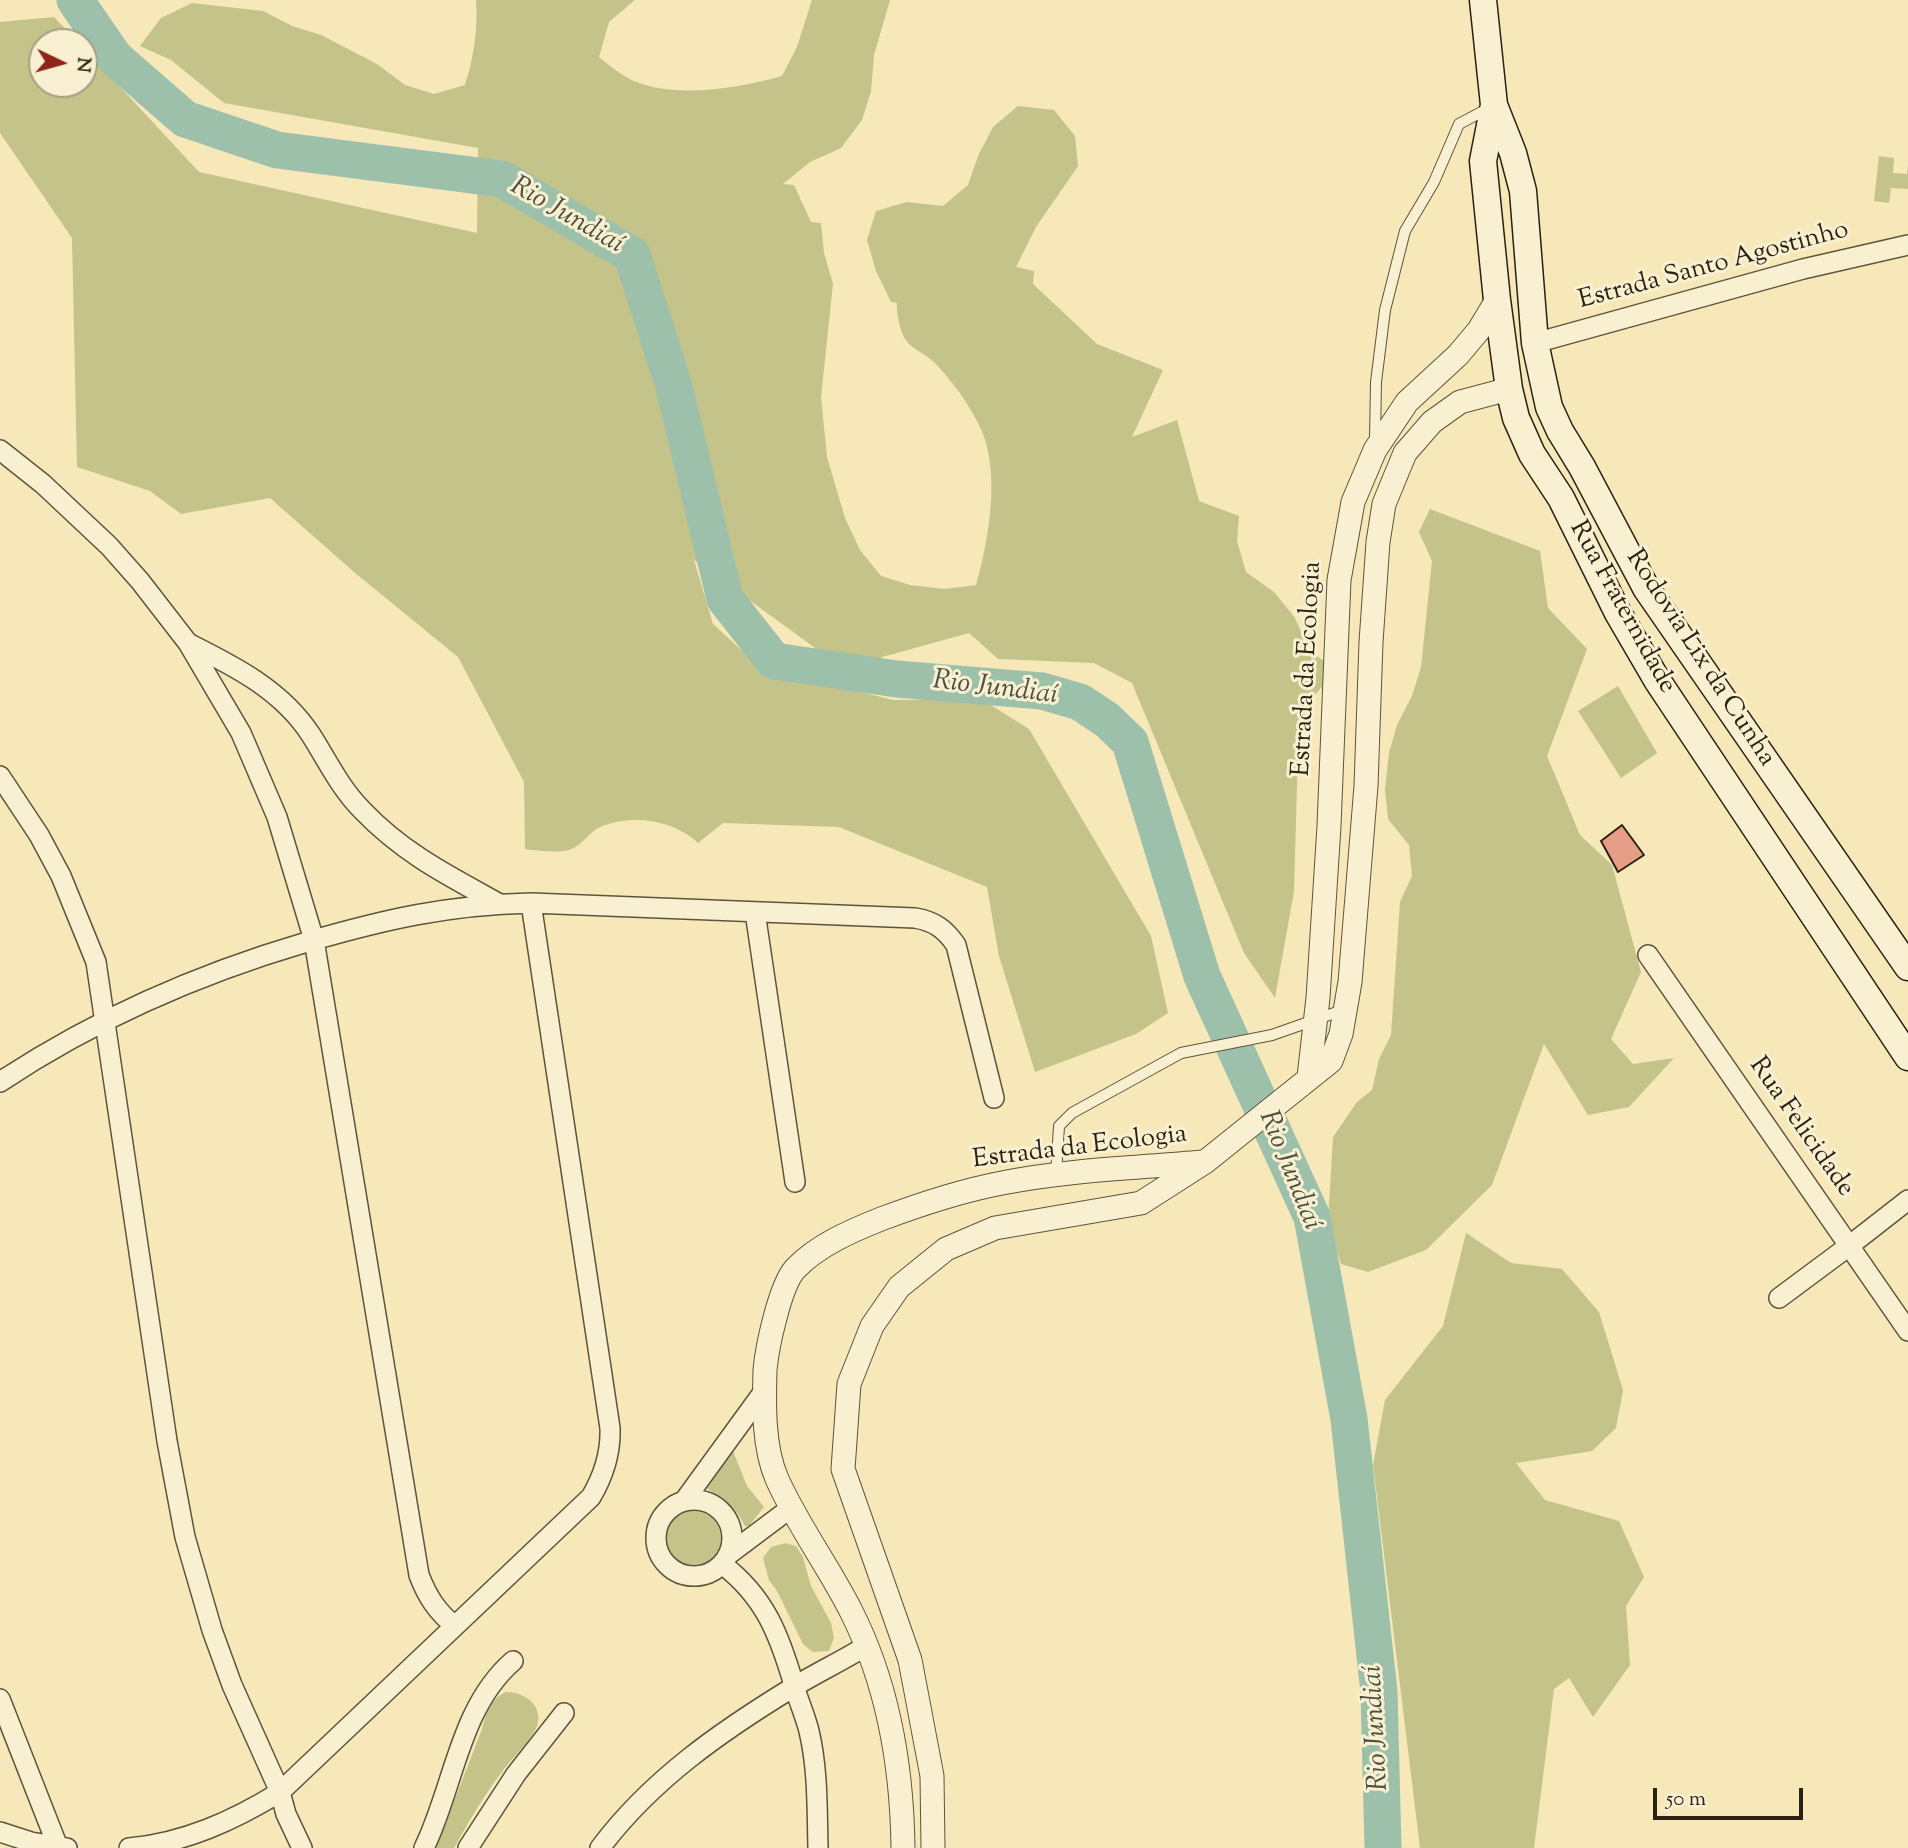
<!DOCTYPE html>
<html>
<head>
<meta charset="utf-8">
<style>
	body { margin:0 }
	#map { position:relative; width:1908px; height:1848px; overflow:hidden; background:#f6e8b8; font-family:"Sorts Mill Goudy",serif }
	canvas { display:block }
	.north { position:absolute; left:28px; top:28px; width:70px; height:70px; box-sizing:border-box; background:#f9f0d1; border:2px solid #a79e85; border-radius:50%; rotate:95deg; font-size:19px; font-weight:700; line-height:28px; text-align:center; color:#2c2214 }
	.north::after { content:''; display:block; margin:auto; width:24px; height:32px; background:#8f2418; clip-path:polygon(50% 0,100% 100%,50% 72%,0 100%) }
	.scale { position:absolute; left:1653px; top:1788px; width:150px; height:32px; box-sizing:border-box; border:4px solid #2c2214; border-top:0; padding-left:9px; font-size:21px; line-height:24px; white-space:nowrap; color:#2c2214; -webkit-text-stroke:5px #f9f0d1; paint-order:stroke }
</style>
</head>
<body>
<div id="map">
<canvas width="1908" height="1848"></canvas>
<div class="north">N</div>
<div class="scale">50 m</div>
</div>
<script>
const ctx = document.querySelector('canvas').getContext('2d');
ctx.lineJoin = 'round';
function fill(path, color) { ctx.fillStyle = color; ctx.fill(path, 'evenodd'); }
function stroke(path, color, width, dash) { ctx.strokeStyle = color; ctx.lineWidth = width; ctx.lineCap = dash ? 'butt' : 'round'; ctx.setLineDash(dash || []); ctx.stroke(path); }
function write(font, color, halo, rows, align = 'center') {
  ctx.font = font + ' "Sorts Mill Goudy",serif'; ctx.lineWidth = 6; ctx.setLineDash([]); ctx.textBaseline = 'middle'; ctx.strokeStyle = halo; ctx.fillStyle = color; for (const [text, x, y, turn = 0] of rows) {
    ctx.save(); ctx.translate(x, y); ctx.rotate((+turn || 0) * Math.PI / 180); ctx.textAlign = isNaN(turn) ? turn : align; if (halo) ctx.strokeText(text, 0, 0); ctx.fillText(text, 0, 0); ctx.restore();
  }
}
const green = new Path2D(`
	M476,0h159l-26,22 -10,35c9,7 18,15 27,20 42,24 113,11 156,-1l15,-29 15,-47h78l-16,55 -3,36 -9,29 -21,28 -31,14 -27,22 11,1 17,37 10,1 3,30 9,31 -12,113 6,60 18,61 15,32 21,26 29,9 35,4 31,-4c13,-45 26,-119 2,-162 -11,-22 -27,-43 -44,-61 -8,-8 -23,-13 -29,-23 -5,-8 -9,-27 -8,-36l-6,-1 -15,-31 -9,-31 9,-29 31,-9 36,4 25,-21 10,-29 15,-29 25,-21 36,4 21,26 3,30 -42,61 -20,40 18,4 -1,13 64,60 66,26 -31,67 45,-17 22,81 40,15 -2,25 9,31 28,20 21,26 14,32 28,21 -30,32 -9,46 -4,142 -19,107 -31,-45 -112,-270 -38,-20 -96,-4 -29,-26 -90,25 -57,-5 -128,-93 19,64 47,43 133,33 88,-1 48,30 122,207 17,77 -32,21 -101,38 -36,-116 -12,-69 -148,-60 -116,-4 -25,20c-25,-24 -67,-29 -98,-16 -11,5 -19,20 -31,23 -14,3 -29,1 -44,-1l-1,-67 -66,-125 -104,-85 -84,-74 -89,16 -31,-23 -73,-24 -5,-229 -72,-105v-111l54,-5 24,25h-36v42h42v-36l115,124 278,61 1,-85 -254,-45 -53,-43 -31,-14 21,-28 31,-15 71,8 29,15 29,9 56,29 28,21 29,9 31,-9c9,-29 13,-55 11,-85z
	M1879,156l15,2 -1,15 14,1 1,-9v24l-17,-1 -2,15 -15,-2z
	M1430,509l110,42 8,57 39,41 -40,107 33,79 32,30 29,107 -30,67 22,25 41,-6 -45,49 -41,8 -44,-71 -52,141 -66,65 -58,22 -27,-8 -13,-41 5,-86 24,-35 15,-12 7,-31 12,-24 9,-133 12,-26 -3,-31 -21,-26 -3,-30 4,-36 8,-28 15,-29 9,-29 11,-106 -13,-29z
	M1618,686l39,67 -36,25 -43,-67z
	M1466,1233l45,30 51,6 37,43 24,78 -7,38 -24,23 -76,12 29,37 74,21 25,56 -18,29 4,59 -37,52 -24,-39 -15,11 -20,159h-114l-47,-383 12,-65 58,-74z
	M733,1451l14,35 17,21 -15,19h-4c-9,-20 -23,-27 -40,-39z
	M665 1539a28 28 0 1 1 56 0a28 28 0 1 1-56 0Z
	M785,1543l11,3 7,11 8,29 20,37 3,15 -5,13 -16,1 -10,-8 -26,-53 -8,-11 -6,-22 8,-11z
	M506,1692c18,0 38,13 31,34 -6,15 -23,30 -33,43 -19,25 -35,52 -50,79h-18l46,-119c4,-16 8,-30 24,-37z`);
const river = new Path2D(`
	M75,0l40,58 70,61 92,31 225,29 130,76 41,128 52,216 49,62 123,18 145,12 38,11 27,18 23,22 72,234 110,241 37,202 30,273 4,156`);
const building = new Path2D(`
	M1622,825l22,30 -26,17 -17,-31z`);
const service = new Path2D(`
	M1375,439l1,-57 9,-72 20,-79 29,-49 25,-58 32,-17
	M1056,1175l3,-49 13,-13 109,-60 91,-18 71,-25`);
const minor = new Path2D(`
	M1535,343l268,-74 105,-24
	M0,450l43,34 66,62 31,35 48,62 53,90 36,84 37,123 105,635c8,21 18,37 36,51
	M188,643c46,23 94,47 123,92 16,25 29,53 51,75 41,43 85,65 136,93
	M0,776l39,59 22,41 35,86 71,479 18,96 27,93 20,55 48,107 6,22 16,34
	M755,912l40,270
	M1648,955l260,376
	M0,1082c95,-63 198,-108 307,-140 79,-23 141,-37 224,-39l384,15c19,3 30,11 41,27l38,153
	M1779,1298l70,-52 59,-46
	M656 1538a38 38 0 1 1 76 0a38 38 0 1 1-76 0Z
	M684,1501l80,-110
	M728,1555l64,-48
	M722,1564c43,33 57,70 72,121 4,15 11,30 15,46 9,38 8,78 9,117
	M0,1699l58,148
	M0,1832l31,10 36,6
	M129,1848c55,-5 104,-27 151,-56l311,-295c13,-22 20,-43 19,-69l-79,-525
	M424,1848c30,-61 35,-140 89,-187
	M468,1848l48,-74 48,-61
	M600,1848c51,-68 120,-116 192,-160 24,-15 50,-27 74,-42`);
const tertiary = new Path2D(`
	M1309,1077l9,-79 11,-172 10,-246 14,-78 22,-52 32,-48 51,-47 21,-25 18,-30
	M903,1848c-1,-82 -14,-161 -51,-235 -23,-46 -54,-87 -75,-134 -14,-32 -13,-75 -12,-109 2,-23 15,-84 30,-101 23,-24 56,-38 86,-50 40,-15 79,-28 121,-36 65,-13 134,-15 200,-21
	M933,1848l-1,-72 -22,-116 -67,-191 6,-85 23,-58 27,-39 47,-38 49,-21 146,-25 64,-41 126,-101 10,-27 9,-52 16,-196 5,-144 7,-100 6,-38 21,-51 27,-31 28,-20 49,-13`);
const secondary = new Path2D(`
	M1483,0l11,105 19,48 10,38 12,152 14,64 11,24 22,36 64,121 262,379
	M1494,105l-11,56 14,139 12,89 7,29 16,36 29,44 57,115 39,67 251,377`);
const streetNames = [
	["Estrada Santo Agostinho",1714,267,-15],
	["Rua Fraternidade",1621,608,61],
	["Rodovia Lix da Cunha",1699,659,57],
	["Estrada da Ecologia",1309,669,-87],
	["Rua Felicidade",1800,1128,55],
	["Estrada da Ecologia",1080,1149,-7]
];
const waterNames = [
	["Rio Jundiaí",566,217,30],
	["Rio Jundiaí",995,690,7],
	["Rio Jundiaí",1288,1171,68],
	["Rio Jundiaí",1378,1728,-93]
];
fill(green, '#c4c389');
stroke(river, '#9dc0ab', 37);
fill(building, '#e79e89');
stroke(building, '#2c2214', 2);
stroke(service, '#5e543d', 12);
stroke(minor, '#5e543d', 22);
stroke(tertiary, '#5e543d', 25);
stroke(secondary, '#2c2214', 29);
stroke(service, '#f9f0d1', 10);
stroke(minor, '#f9f0d1', 19);
stroke(tertiary, '#f9f0d1', 23);
stroke(secondary, '#f9f0d1', 26);
write('26px', '#2c2214', '#f9f0d1', streetNames);
write('italic 28px', '#4e5141', '#f9f0d1', waterNames);
</script>
</body>
</html>
